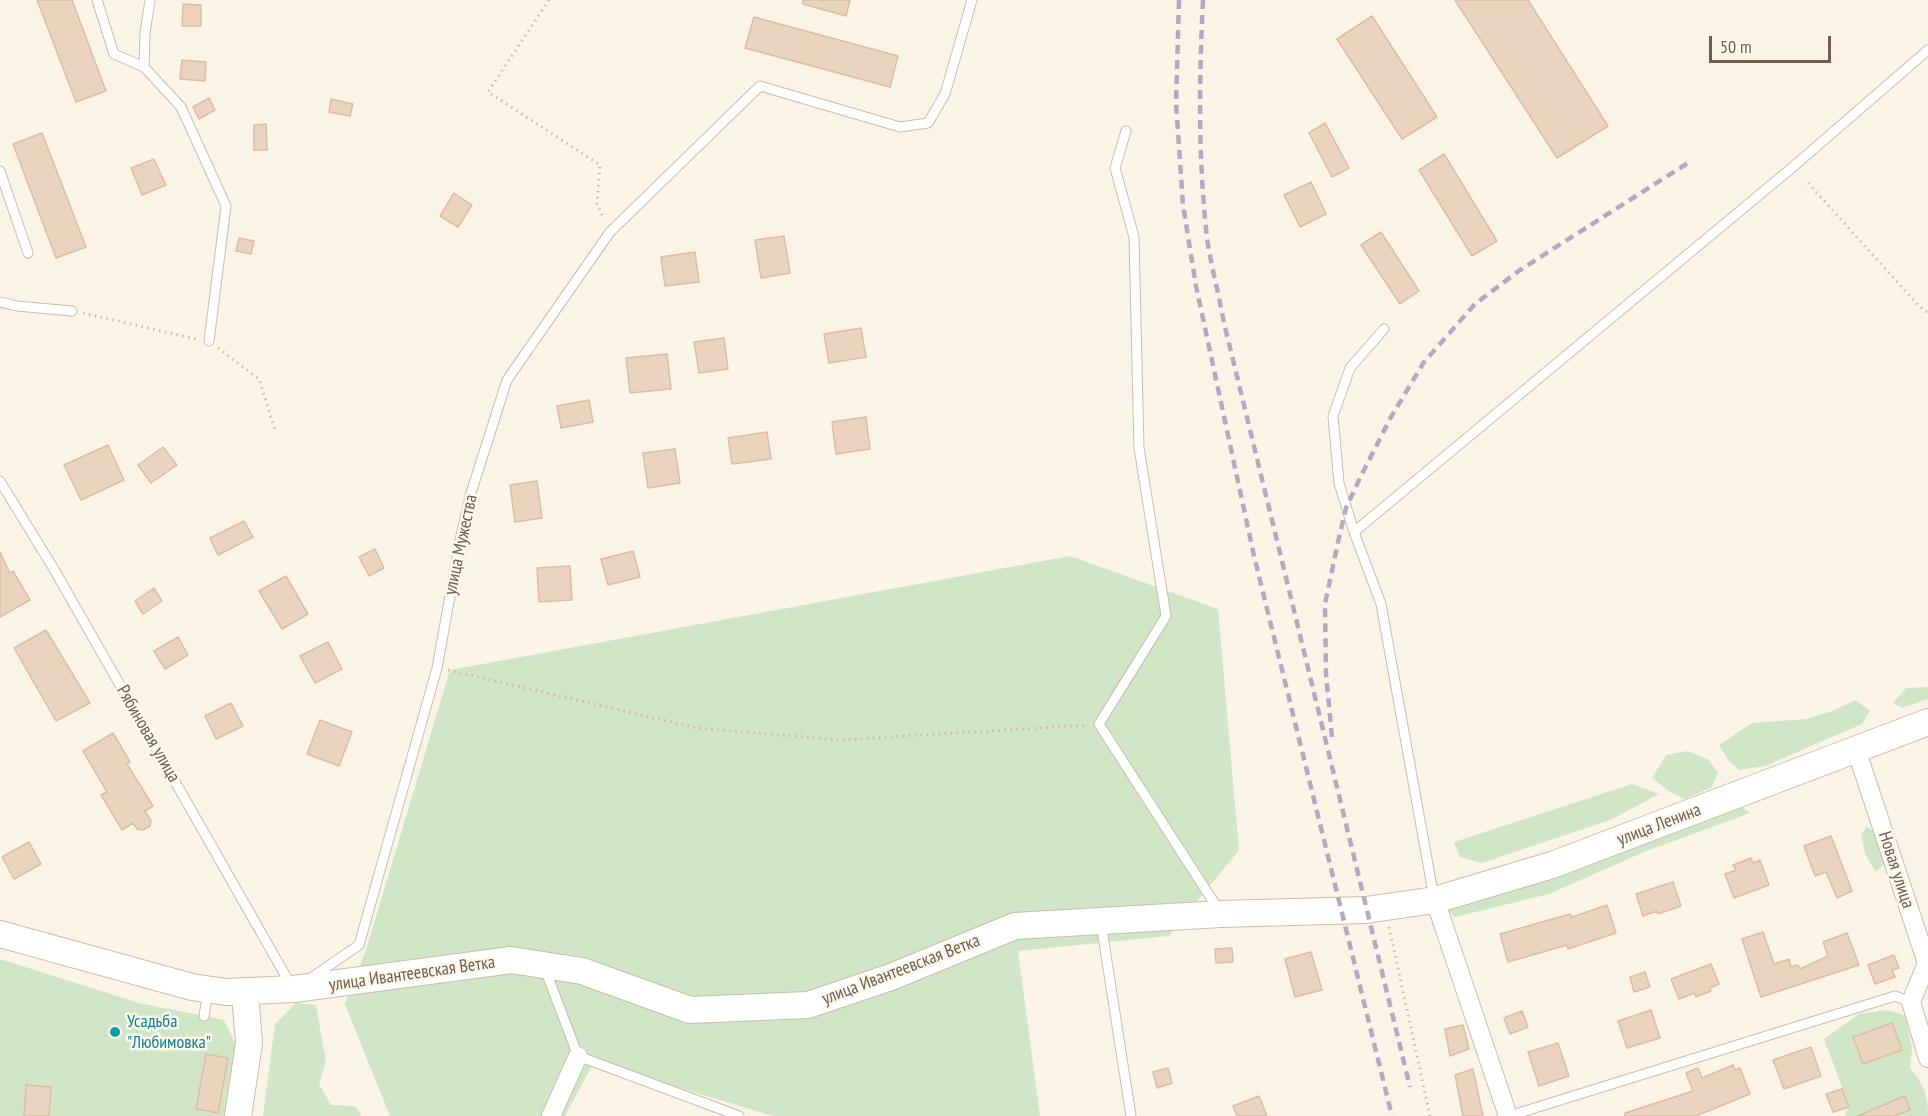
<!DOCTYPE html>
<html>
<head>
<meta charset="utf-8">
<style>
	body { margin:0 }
	#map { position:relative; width:1928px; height:1116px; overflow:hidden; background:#faf4e7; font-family:"PT Sans Narrow",sans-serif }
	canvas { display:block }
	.scale { position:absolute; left:1709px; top:36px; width:122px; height:27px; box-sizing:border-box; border:3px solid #715d4e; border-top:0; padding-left:8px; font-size:18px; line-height:21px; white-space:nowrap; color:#715d4e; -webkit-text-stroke:4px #fdf8ed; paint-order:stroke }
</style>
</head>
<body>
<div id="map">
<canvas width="1928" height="1116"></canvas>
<div class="scale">50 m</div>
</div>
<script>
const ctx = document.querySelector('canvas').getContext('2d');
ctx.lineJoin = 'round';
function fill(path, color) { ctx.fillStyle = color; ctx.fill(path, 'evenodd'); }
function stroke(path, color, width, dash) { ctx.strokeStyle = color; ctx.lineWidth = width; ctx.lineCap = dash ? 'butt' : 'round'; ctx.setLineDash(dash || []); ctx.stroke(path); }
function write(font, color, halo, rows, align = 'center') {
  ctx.font = font + ' "PT Sans Narrow",sans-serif'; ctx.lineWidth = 5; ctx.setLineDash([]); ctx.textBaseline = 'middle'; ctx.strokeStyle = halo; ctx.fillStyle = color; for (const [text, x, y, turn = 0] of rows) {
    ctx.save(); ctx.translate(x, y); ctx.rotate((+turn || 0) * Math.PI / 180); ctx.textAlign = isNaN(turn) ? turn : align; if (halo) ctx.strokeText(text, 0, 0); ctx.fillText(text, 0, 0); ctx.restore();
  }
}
const green = new Path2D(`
	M1070,556l148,53 21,241 -70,86 -151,15 22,165h-267l-179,-54 -29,54h-175l-45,-112 21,-54 84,-280z
	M1928,687v12l-26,9 -9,-5 13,-15z
	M1856,700l14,11 -8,13 -97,42 -26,4 -11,-10 -9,-15 33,-22 54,-4 26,-8z
	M1688,751l21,9 9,13 -6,14 -27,12 -15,-7 -18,-14 14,-23z
	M1632,784l27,10 -49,26 -128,43 -22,-6 -6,-15z
	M1733,799l17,14 -106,39 -95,42 -94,23 -11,-9z
	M1867,827l12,9 6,27 -9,9 -11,-18 -4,-20z
	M0,959l139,44 85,17 12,25 -11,71h-225z
	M296,1003l20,2 10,57 -7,22 12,21 24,1 7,10h-99l12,-92z
	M1886,1010l19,5 7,33 -2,20c14,16 18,27 18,48h-83l4,-10 -25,-67 35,-25z`);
const building = new Path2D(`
	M37,0h35l34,91 -30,11z
	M803,0h47l-4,16 -43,-12z
	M1455,0h73l80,126 -51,32z
	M183,4l18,1v21h-19z
	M1372,16l65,101 -35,22 -65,-100z
	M754,17l144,39 -8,31 -145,-39z
	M182,60l24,2 -1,19 -25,-2z
	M209,98l6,12 -16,9 -6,-12z
	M331,99l22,5 -3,12 -21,-4z
	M1325,123l24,45 -17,9 -23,-44z
	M266,124l1,26h-13v-25z
	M42,133l44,114 -30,11 -43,-114z
	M1444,154l53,87 -25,15 -53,-86z
	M154,159l12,26 -24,10 -11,-27z
	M1311,182l15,32 -26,13 -16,-32z
	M454,193l18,12 -14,22 -18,-11z
	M1381,232l38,59 -19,13 -39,-59z
	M784,236l6,37 -29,5 -6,-38z
	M239,238l15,3 -3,13 -15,-3z
	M695,252l4,30 -34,4 -4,-29z
	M861,328l5,29 -37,6 -5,-29z
	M724,338l4,31 -29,4 -5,-31z
	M667,354l4,35 -41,4 -4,-35z
	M589,400l4,22 -32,6 -4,-22z
	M866,417l4,32 -34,5 -4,-32z
	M767,432l4,27 -39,5 -4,-26z
	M108,445l16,35 -43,20 -17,-35z
	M163,447l14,18 -26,18 -13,-18z
	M675,449l5,34 -32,5 -5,-35z
	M537,481l5,37 -27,4 -5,-37z
	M244,521l9,16 -35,18 -8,-17z
	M375,549l9,19 -15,8 -10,-19z
	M633,551l7,26 -32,8 -7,-26z
	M0,552l10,21 3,-2 17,29 -30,17z
	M570,566l2,34 -33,2 -2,-34z
	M286,576l22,38 -26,15 -23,-38z
	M154,588l8,13 -19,13 -8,-13z
	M46,630l44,73 -34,18 -42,-73z
	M178,637l10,18 -23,14 -11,-18z
	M328,642l14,27 -27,14 -15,-27z
	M231,703l12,23 -27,13 -11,-23z
	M320,720l32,12 -13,34 -32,-12z
	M113,733l17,29 -3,2 26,42 -8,5 6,10 -1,5 -7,4 -6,-1 -4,-6 -11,7 -21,-35 6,-3 -24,-41z
	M1831,836l21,55 -15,7 -11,-26 -11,4 -11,-30z
	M29,842l12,22 -27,15 -12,-22z
	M1751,858l2,5 7,-3 9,25 -35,13 -9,-24 11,-4 -3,-5z
	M1673,882l8,24 -23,8 -1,-3 -14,5 -7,-22z
	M1607,905l9,28 -48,16 -1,-4 -59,17 -8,-28 70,-20 2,3z
	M1763,932l11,32 15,-5 2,8 7,-2 2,4 28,-13 -5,-14 24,-9 12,32 -98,32 -19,-58z
	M1232,948l1,14 -17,1 -1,-14z
	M1311,952l11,38 -27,7 -10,-38z
	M1894,955l5,13 -7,2 3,7 -20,7 -7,-19z
	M1711,964l8,20 -9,4 1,3 -15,6 -2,-4 -15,6 -8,-20z
	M1645,972l5,15 -16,5 -4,-15z
	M1651,1010l9,28 -33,10 -9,-27z
	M1522,1011l6,16 -18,7 -6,-16z
	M1892,1023l10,27 -39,14 -10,-27z
	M1463,1025l6,24 -19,7 -5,-27z
	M1558,1043l11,33 -30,10 -11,-34z
	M1811,1047l10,29 -37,13 -11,-29z
	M206,1054l22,4 -10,55 -22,-4z
	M1733,1065l2,5 5,-2 10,26 -54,22h-71v-3l68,-22 -7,-18 12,-5 4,10z
	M1168,1068l4,15 -15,5 -4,-16z
	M1473,1069l10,47h-20l-8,-41z
	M26,1085l25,2 -2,29h-25z
	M1842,1089l7,18 -16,5 -7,-18z
	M1259,1096l8,20h-30l-4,-10z
	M1905,1096l5,14 -16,6h-37z`);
const path = new Path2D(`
	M549,0l-61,92 112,73 -3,39 7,15
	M1808,183l110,122 10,8
	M83,313l113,26
	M218,348l41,31 17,54
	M448,670l249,58 143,12 248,-15
	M1389,927l41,189`);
const lane = new Path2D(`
	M97,0l17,54 30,13
	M150,0l-5,33 -1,34 37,40 45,99 -17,135
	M1126,131l-11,37 19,69 5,211 27,168 -67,108 121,188
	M0,171l28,82
	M0,302l17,4 55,5
	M0,481l55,90 237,416
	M1354,532l-15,-49 -6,-67 17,-48 34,-39
	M1434,898l-53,-294 -27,-72 440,-366 134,-116
	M1101,923l30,193
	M545,969l33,87 161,60
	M308,980l51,-35 78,-277 24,-133 10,-42 36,-113 103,-148 150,-146 140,41 28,-4 17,-29 27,-94
	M204,1016l4,-25
	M1509,1116l386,-120 16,6`);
const street = new Path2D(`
	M1856,749l71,214 -16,39 17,56
	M1435,900l73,216
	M551,1116l27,-60`);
const secondary = new Path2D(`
	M0,934l192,53 34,5 68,-3 217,-29 71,11 108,39 118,-5 83,-28 124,-51 206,-12 145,-4 69,-10 117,-35 376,-143
	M238,1116l11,-73 -4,-50`);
const rail = new Path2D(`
	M1179,0l-3,103 7,102 13,81 58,270 138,560
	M1203,0c-4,79 -5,158 4,238 4,28 12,57 17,85l186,764
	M1332,737l-6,-63 -1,-70 13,-62 8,-34 16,-34 29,-57 33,-55 51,-58 45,-34 171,-109`);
const markers = [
	[115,1032,6,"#0f9aa8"]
];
const streetNames = [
	["улица Мужества",461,545,-78],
	["Рябиновая улица",148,734,60],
	["улица Ленина",1659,825,-21],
	["Новая улица",1896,870,72],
	["улица Ивантеевская Ветка",901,970,-21],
	["улица Ивантеевская Ветка",412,974,-8]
];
const cultureNames = [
	["Усадьба",127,1022],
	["\"Любимовка\"",127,1043]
];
fill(green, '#d1e6c7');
fill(building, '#ead4c0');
stroke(building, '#ddbea4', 1.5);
stroke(lane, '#cbbdae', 11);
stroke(street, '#cbbdae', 20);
stroke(secondary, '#cdbdac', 28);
stroke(path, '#d1b9a5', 3, [1.5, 4.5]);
stroke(lane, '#fff', 9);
stroke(street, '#fff', 18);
stroke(secondary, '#fff', 26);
stroke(rail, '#b8a7c2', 4.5, [9, 6]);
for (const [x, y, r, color] of markers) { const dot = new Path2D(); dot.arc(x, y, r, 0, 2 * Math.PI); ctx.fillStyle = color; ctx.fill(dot); stroke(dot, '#fdf8ed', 2); }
write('18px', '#715d4e', '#fdf8ed', streetNames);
write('18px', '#0d838f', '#fdf8ed', cultureNames, 'left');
</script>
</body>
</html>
